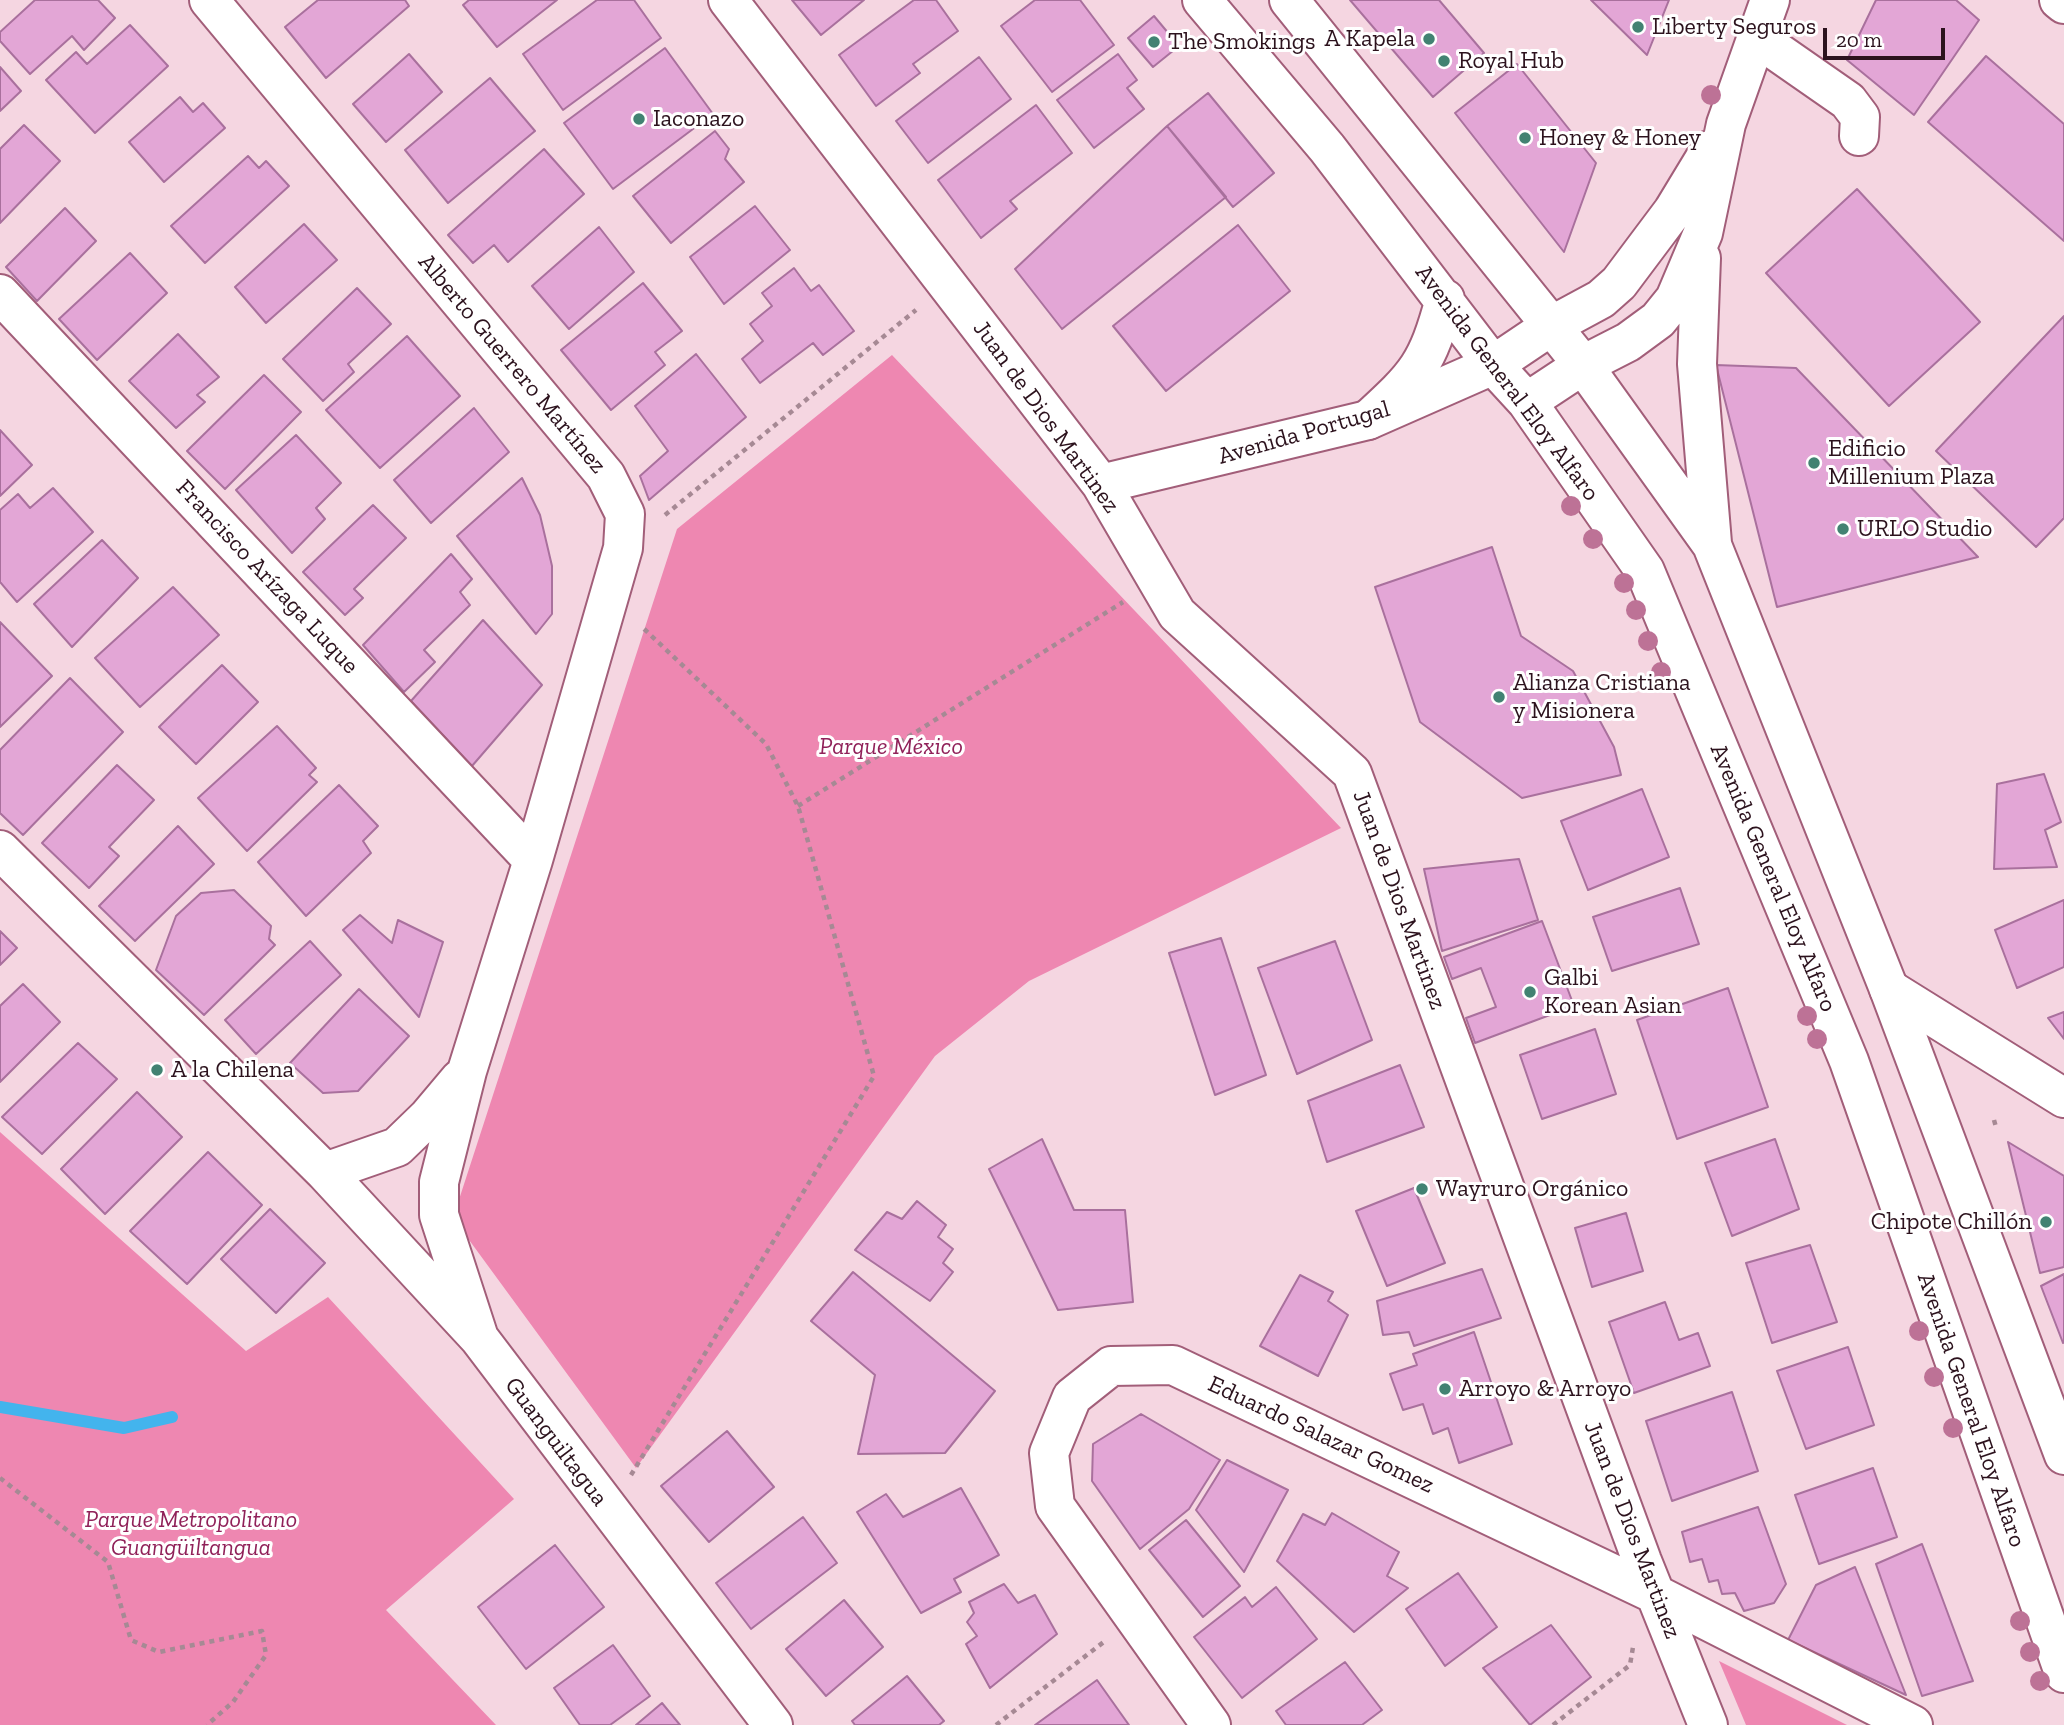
<!DOCTYPE html>
<html>
<head>
<meta charset="utf-8">
<style>
	body { margin:0 }
	#map { position:relative; width:2064px; height:1725px; overflow:hidden; background:#f5d6e1; font-family:"Zilla Slab",serif }
	canvas { display:block }
	.scale { position:absolute; left:1823px; top:28px; width:122px; height:32px; box-sizing:border-box; border:4px solid #2c121d; border-top:0; padding-left:9px; font-size:21px; line-height:24px; white-space:nowrap; color:#2c121d; -webkit-text-stroke:5px #fff; paint-order:stroke }
</style>
</head>
<body>
<div id="map">
<canvas width="2064" height="1725"></canvas>
<div class="scale">20 m</div>
</div>
<script>
const ctx = document.querySelector('canvas').getContext('2d');
ctx.lineJoin = 'round';
function fill(path, color) { ctx.fillStyle = color; ctx.fill(path, 'evenodd'); }
function stroke(path, color, width, dash) { ctx.strokeStyle = color; ctx.lineWidth = width; ctx.lineCap = dash ? 'butt' : 'round'; ctx.setLineDash(dash || []); ctx.stroke(path); }
function write(font, color, halo, rows, align = 'center') {
  ctx.font = font + ' "Zilla Slab",serif'; ctx.lineWidth = 6; ctx.setLineDash([]); ctx.textBaseline = 'middle'; ctx.strokeStyle = halo; ctx.fillStyle = color; for (const [text, x, y, turn = 0] of rows) {
    ctx.save(); ctx.translate(x, y); ctx.rotate((+turn || 0) * Math.PI / 180); ctx.textAlign = isNaN(turn) ? turn : align; if (halo) ctx.strokeText(text, 0, 0); ctx.fillText(text, 0, 0); ctx.restore();
  }
}
const green = new Path2D(`
	M892,355l449,473 -312,153 -94,75 -299,412 -183,-250 224,-689z
	M0,1132l246,219 82,-54 186,202 -128,111 110,115h-496z
	M1719,1661l128,64h-101z`);
const stream = new Path2D(`
	M0,1407l124,21 48,-11`);
const building = new Path2D(`
	M35,0h63l17,18 -31,32 -12,-14 -42,38 -30,-33v-9z
	M318,0h87l4,6 -83,72 -41,-51z
	M469,0h88l-60,47 -34,-42z
	M597,0h37l27,38 -98,72 -40,-56z
	M792,0h72l-43,35z
	M914,0h22l22,31 -45,33 7,9 -44,33 -37,-51z
	M1035,0h45l34,45 -62,47 -51,-66z
	M1350,0h89l45,53 -51,44z
	M1591,0h78l-22,55z
	M1876,0h80l23,20 -65,95 -67,-55z
	M1154,16l25,30 -26,21 -25,-29z
	M130,25l38,41 -73,67 -49,-53 30,-28 11,12z
	M665,48l48,66 -100,75 -49,-66z
	M409,54l33,38 -56,50 -33,-38z
	M1118,54l19,26 -10,8 17,21 -50,39 -37,-48z
	M1986,56l78,68v117l-136,-119z
	M979,57l32,42 -83,64 -32,-42z
	M1517,64l79,99 -32,89 -109,-139z
	M0,67l21,24 -21,20z
	M490,78l45,53 -87,72 -43,-53z
	M1208,93l66,80 -41,34 -66,-81z
	M180,97l13,15 10,-9 22,25 -61,54 -35,-40z
	M1036,105l36,48 -62,48 7,8 -36,29 -43,-58z
	M24,125l36,36 -60,62v-74z
	M1167,126l59,71 -164,132 -47,-60z
	M715,131l14,18 -4,10 19,23 -73,61 -38,-47z
	M544,149l40,45 -76,68 -14,-17 -21,18 -25,-28z
	M248,156l11,12 7,-7 23,25 -84,77 -34,-37z
	M1857,189l123,133 -91,84 -123,-133z
	M755,206l35,44 -66,54 -34,-47z
	M65,208l31,33 -59,60 -31,-34z
	M304,224l33,36 -71,63 -31,-36z
	M1238,225l52,66 -124,100 -53,-65z
	M599,227l35,45 -65,57 -37,-43z
	M130,253l37,40 -70,67 -38,-41z
	M794,268l17,23 8,-6 35,46 -31,24 -10,-12 -53,40 -18,-24 21,-18 -13,-17 22,-18 -10,-13z
	M643,283l39,48 -27,21 10,13 -54,45 -50,-60z
	M357,288l34,36 -43,40 6,8 -31,29 -40,-42z
	M2064,316v202l-28,29 -100,-96z
	M178,334l41,43 -22,18 8,7 -29,26 -47,-47z
	M407,336l53,60 -80,72 -54,-58z
	M696,354l50,63 -97,83 -9,-24 28,-25 -33,-45z
	M1716,365l80,3 182,189 -201,50z
	M264,375l37,37 -76,77 -38,-38z
	M474,408l35,44 -78,71 -37,-43z
	M0,430l32,35 -32,31z
	M296,435l45,48 -25,25 9,11 -33,34 -56,-63z
	M522,478l18,37 12,51v48l-16,20 -79,-98z
	M53,488l40,44 -76,70 -17,-20v-72l18,-16 12,14z
	M373,505l33,33 -52,51 9,9 -18,17 -42,-43z
	M102,540l36,38 -66,69 -38,-43z
	M1492,547l29,89 52,35 41,76 7,28 -99,23 -102,-76 -45,-135z
	M451,554l21,25 -12,13 10,13 -46,45 11,12 -31,30 -41,-47z
	M173,587l46,48 -79,72 -45,-49z
	M483,620l59,65 -70,81 -61,-65z
	M0,622l52,54 -52,51z
	M222,665l36,37 -62,62 -37,-37z
	M70,678l53,54 -100,103 -23,-22v-63z
	M277,726l39,42 -7,7 8,7 -70,69 -49,-53z
	M117,765l37,35 -45,47 10,9 -30,32 -47,-45z
	M2044,774l17,48 -16,8 12,37 -63,2 3,-85z
	M339,785l39,41 -15,15 8,12 -65,63 -48,-54z
	M1642,789l27,68 -81,33 -27,-69z
	M178,826l36,38 -79,77 -36,-35z
	M1519,859l19,61 -96,31 -18,-82z
	M1680,888l19,56 -87,27 -19,-54z
	M234,890l37,36 -2,13 6,6 -71,70 -48,-45 20,-54 25,-23z
	M2064,900v67l-47,21 -22,-58z
	M360,915l32,28 6,-23 45,22 -24,75 -76,-87z
	M1542,921l32,85 -99,37 -9,-25 30,-11 -15,-39 -29,11 -8,-22z
	M0,931l17,17 -17,17z
	M1221,938l45,137 -51,20 -46,-142z
	M310,941l31,34 -85,79 -31,-34z
	M1335,941l37,99 -75,34 -39,-106z
	M23,984l37,38 -60,60v-76z
	M1728,988l40,119 -91,32 -40,-119z
	M359,989l50,47 -51,55 -35,2 -33,-30z
	M2064,1012v27l-16,-21z
	M1595,1029l21,65 -74,25 -22,-64z
	M78,1043l39,36 -75,75 -40,-37z
	M1400,1065l24,62 -97,35 -19,-61z
	M137,1092l45,45 -77,77 -44,-45z
	M1042,1139l32,71h51l8,92 -75,8 -69,-141z
	M1775,1139l24,70 -67,27 -27,-73z
	M2008,1142l56,34v91l-24,6z
	M208,1152l54,53 -75,79 -57,-53z
	M1414,1188l31,75 -58,23 -31,-75z
	M917,1201l29,24 -8,12 15,12 -10,14 10,9 -23,29 -75,-51 32,-38 15,7z
	M270,1209l55,54 -49,50 -55,-54z
	M1626,1213l17,58 -51,16 -17,-59z
	M1810,1245l27,77 -65,21 -26,-80z
	M1482,1269l19,49 -87,28 -5,-14 -26,3 -6,-34z
	M853,1272l142,119 -50,62 -87,1 17,-79 -64,-54z
	M2064,1274v68l-1,1 -22,-57z
	M1300,1275l33,17 -5,9 20,14 -30,61 -58,-30z
	M1665,1302l14,38 19,-7 12,33 -76,27 -25,-71z
	M1474,1332l38,112 -53,19 -11,-35 -15,6 -10,-30 -20,6 -13,-36 27,-9 -4,-11z
	M1848,1347l26,78 -68,24 -29,-78z
	M1732,1392l26,79 -86,30 -26,-80z
	M1141,1414l79,46 -31,49 -49,40 -48,-68 1,-37z
	M727,1431l47,56 -65,55 -48,-56z
	M1227,1460l61,30 -44,82 -48,-62z
	M1873,1468l24,69 -78,27 -24,-69z
	M961,1488l38,67 -45,24 7,13 -40,21 -64,-101 29,-18 17,23z
	M1758,1507l28,77 -12,19 -30,8 -9,-18 -13,1 -4,-14 -9,2 -7,-23 -12,3 -8,-30z
	M1332,1513l67,39 -12,24 21,12 -54,44 -77,-71 26,-47 22,11z
	M803,1517l34,46 -86,66 -35,-46z
	M1186,1520l54,66 -37,31 -54,-67z
	M1922,1544l51,137 -51,15 -46,-132z
	M555,1545l49,62 -78,62 -48,-62z
	M1855,1567l51,128 -118,-55 28,-55z
	M1458,1573l39,54 -52,39 -39,-57z
	M1004,1584l14,19 17,-8 22,39 -67,54 -24,-44 11,-8 -10,-14 7,-9 -5,-11z
	M1276,1587l41,52 -75,59 -48,-61 51,-40 7,10z
	M844,1600l39,47 -57,49 -40,-47z
	M1551,1625l40,52 -61,48 -47,-57z
	M613,1645l37,51 -40,29h-30l-26,-37z
	M1345,1662l37,48 -20,15h-76l-10,-14z
	M907,1676l37,45 -5,4h-84l-3,-4z
	M1097,1680l32,45h-94z
	M662,1703l18,22h-44z`);
const path = new Path2D(`
	M665,515l251,-205
	M798,806l325,-204
	M1994,1120l2,7
	M631,1475l243,-399 -76,-270 -32,-62 -124,-117
	M0,1478l108,84 23,78 28,12 103,-21 4,24 -33,47 -26,23
	M996,1725l109,-84
	M1553,1725l77,-60 3,-18`);
const minor = new Path2D(`
	M209,0l397,476 19,38 -2,34 -90,312 -66,211 -28,111v33l40,123
	M728,0l373,484 76,130 175,159 290,788 66,164
	M2059,0l5,4
	M1756,37l92,64 12,16 -1,19
	M0,294l533,566
	M1101,484l267,-64 125,-55
	M0,850l325,322 154,166 294,387
	M1889,989l175,109
	M325,1172l72,-25 31,-30 32,-38
	M1211,1725l-156,-219 -6,-53 23,-56 39,-31 62,-1 482,229 258,131`);
const major = new Path2D(`
	M1202,0l125,148 166,217 34,37 118,169 204,490 215,612
	M1289,0l294,365 129,180 177,444 175,466
	M1701,258l-4,106 15,179
	M1493,365l58,-39 50,-27 18,-16 54,-72 37,-61
	M1527,402l56,-37 45,-23 30,-22 17,-21 28,-66 23,-109 44,-124
	M1368,420c50,-46 59,-55 77,-121`);
const trees = [
	[1711,95],
	[1571,506],
	[1593,539],
	[1624,583],
	[1636,610],
	[1648,641],
	[1661,672],
	[1807,1016],
	[1817,1039],
	[1919,1331],
	[1934,1377],
	[1953,1428],
	[2020,1621],
	[2030,1652],
	[2040,1681]
];
const markers = [
	[1638,27,7,"#428272"],
	[1429,39,7,"#428272"],
	[1154,42,7,"#428272"],
	[1444,61,7,"#428272"],
	[639,119,7,"#428272"],
	[1525,138,7,"#428272"],
	[1814,463,7,"#428272"],
	[1843,529,7,"#428272"],
	[1499,697,7,"#428272"],
	[1530,992,7,"#428272"],
	[157,1070,7,"#428272"],
	[1422,1189,7,"#428272"],
	[2046,1222,7,"#428272"],
	[1445,1389,7,"#428272"]
];
const poiNames = [
	["Liberty Seguros",1652,27],
	["A Kapela",1415,39,"right"],
	["The Smokings",1168,42],
	["Royal Hub",1458,61],
	["Iaconazo",653,119],
	["Honey & Honey",1539,138],
	["Edificio",1828,449],
	["Millenium Plaza",1828,477],
	["URLO Studio",1857,529],
	["Alianza Cristiana",1513,683],
	["y Misionera",1513,711],
	["Galbi",1544,978],
	["Korean Asian",1544,1006],
	["A la Chilena",171,1070],
	["Wayruro Orgánico",1436,1189],
	["Chipote Chillón",2032,1222,"right"],
	["Arroyo & Arroyo",1459,1389]
];
const streetNames = [
	["Alberto Guerrero Martínez",512,364,50],
	["Avenida General Eloy Alfaro",1507,383,53],
	["Juan de Dios Martinez",1046,417,54],
	["Avenida Portugal",1304,433,-16],
	["Francisco Arízaga Luque",267,577,47],
	["Avenida General Eloy Alfaro",1773,878,67],
	["Juan de Dios Martinez",1399,900,70],
	["Avenida General Eloy Alfaro",1971,1410,71],
	["Eduardo Salazar Gomez",1321,1435,25],
	["Guanguiltagua",556,1442,53],
	["Juan de Dios Martinez",1632,1530,69]
];
const parkNames = [
	["Parque México",891,747],
	["Parque Metropolitano",191,1520],
	["Guangüiltangua",191,1548]
];
fill(green, '#ee87b1');
stroke(stream, '#43b4ed', 12);
fill(building, '#e3a6d6');
stroke(building, '#a9709d', 2);
stroke(minor, '#a25e79', 42);
stroke(major, '#a25e79', 42);
stroke(path, '#a68994', 4.5, [5, 5]);
stroke(minor, '#fff', 38);
stroke(major, '#fff', 38);
ctx.fillStyle = '#bd7296';
for (const [x, y] of trees) { ctx.beginPath(); ctx.arc(x, y, 10, 0, 2 * Math.PI); ctx.fill(); }
for (const [x, y, r, color] of markers) { const dot = new Path2D(); dot.arc(x, y, r, 0, 2 * Math.PI); ctx.fillStyle = color; ctx.fill(dot); stroke(dot, '#fff', 2.5); }
write('24px', '#2c121d', '#fff', poiNames, 'left');
write('24px', '#2c121d', '#fff', streetNames);
write('italic 24px', '#902159', '#fff', parkNames);
</script>
</body>
</html>
